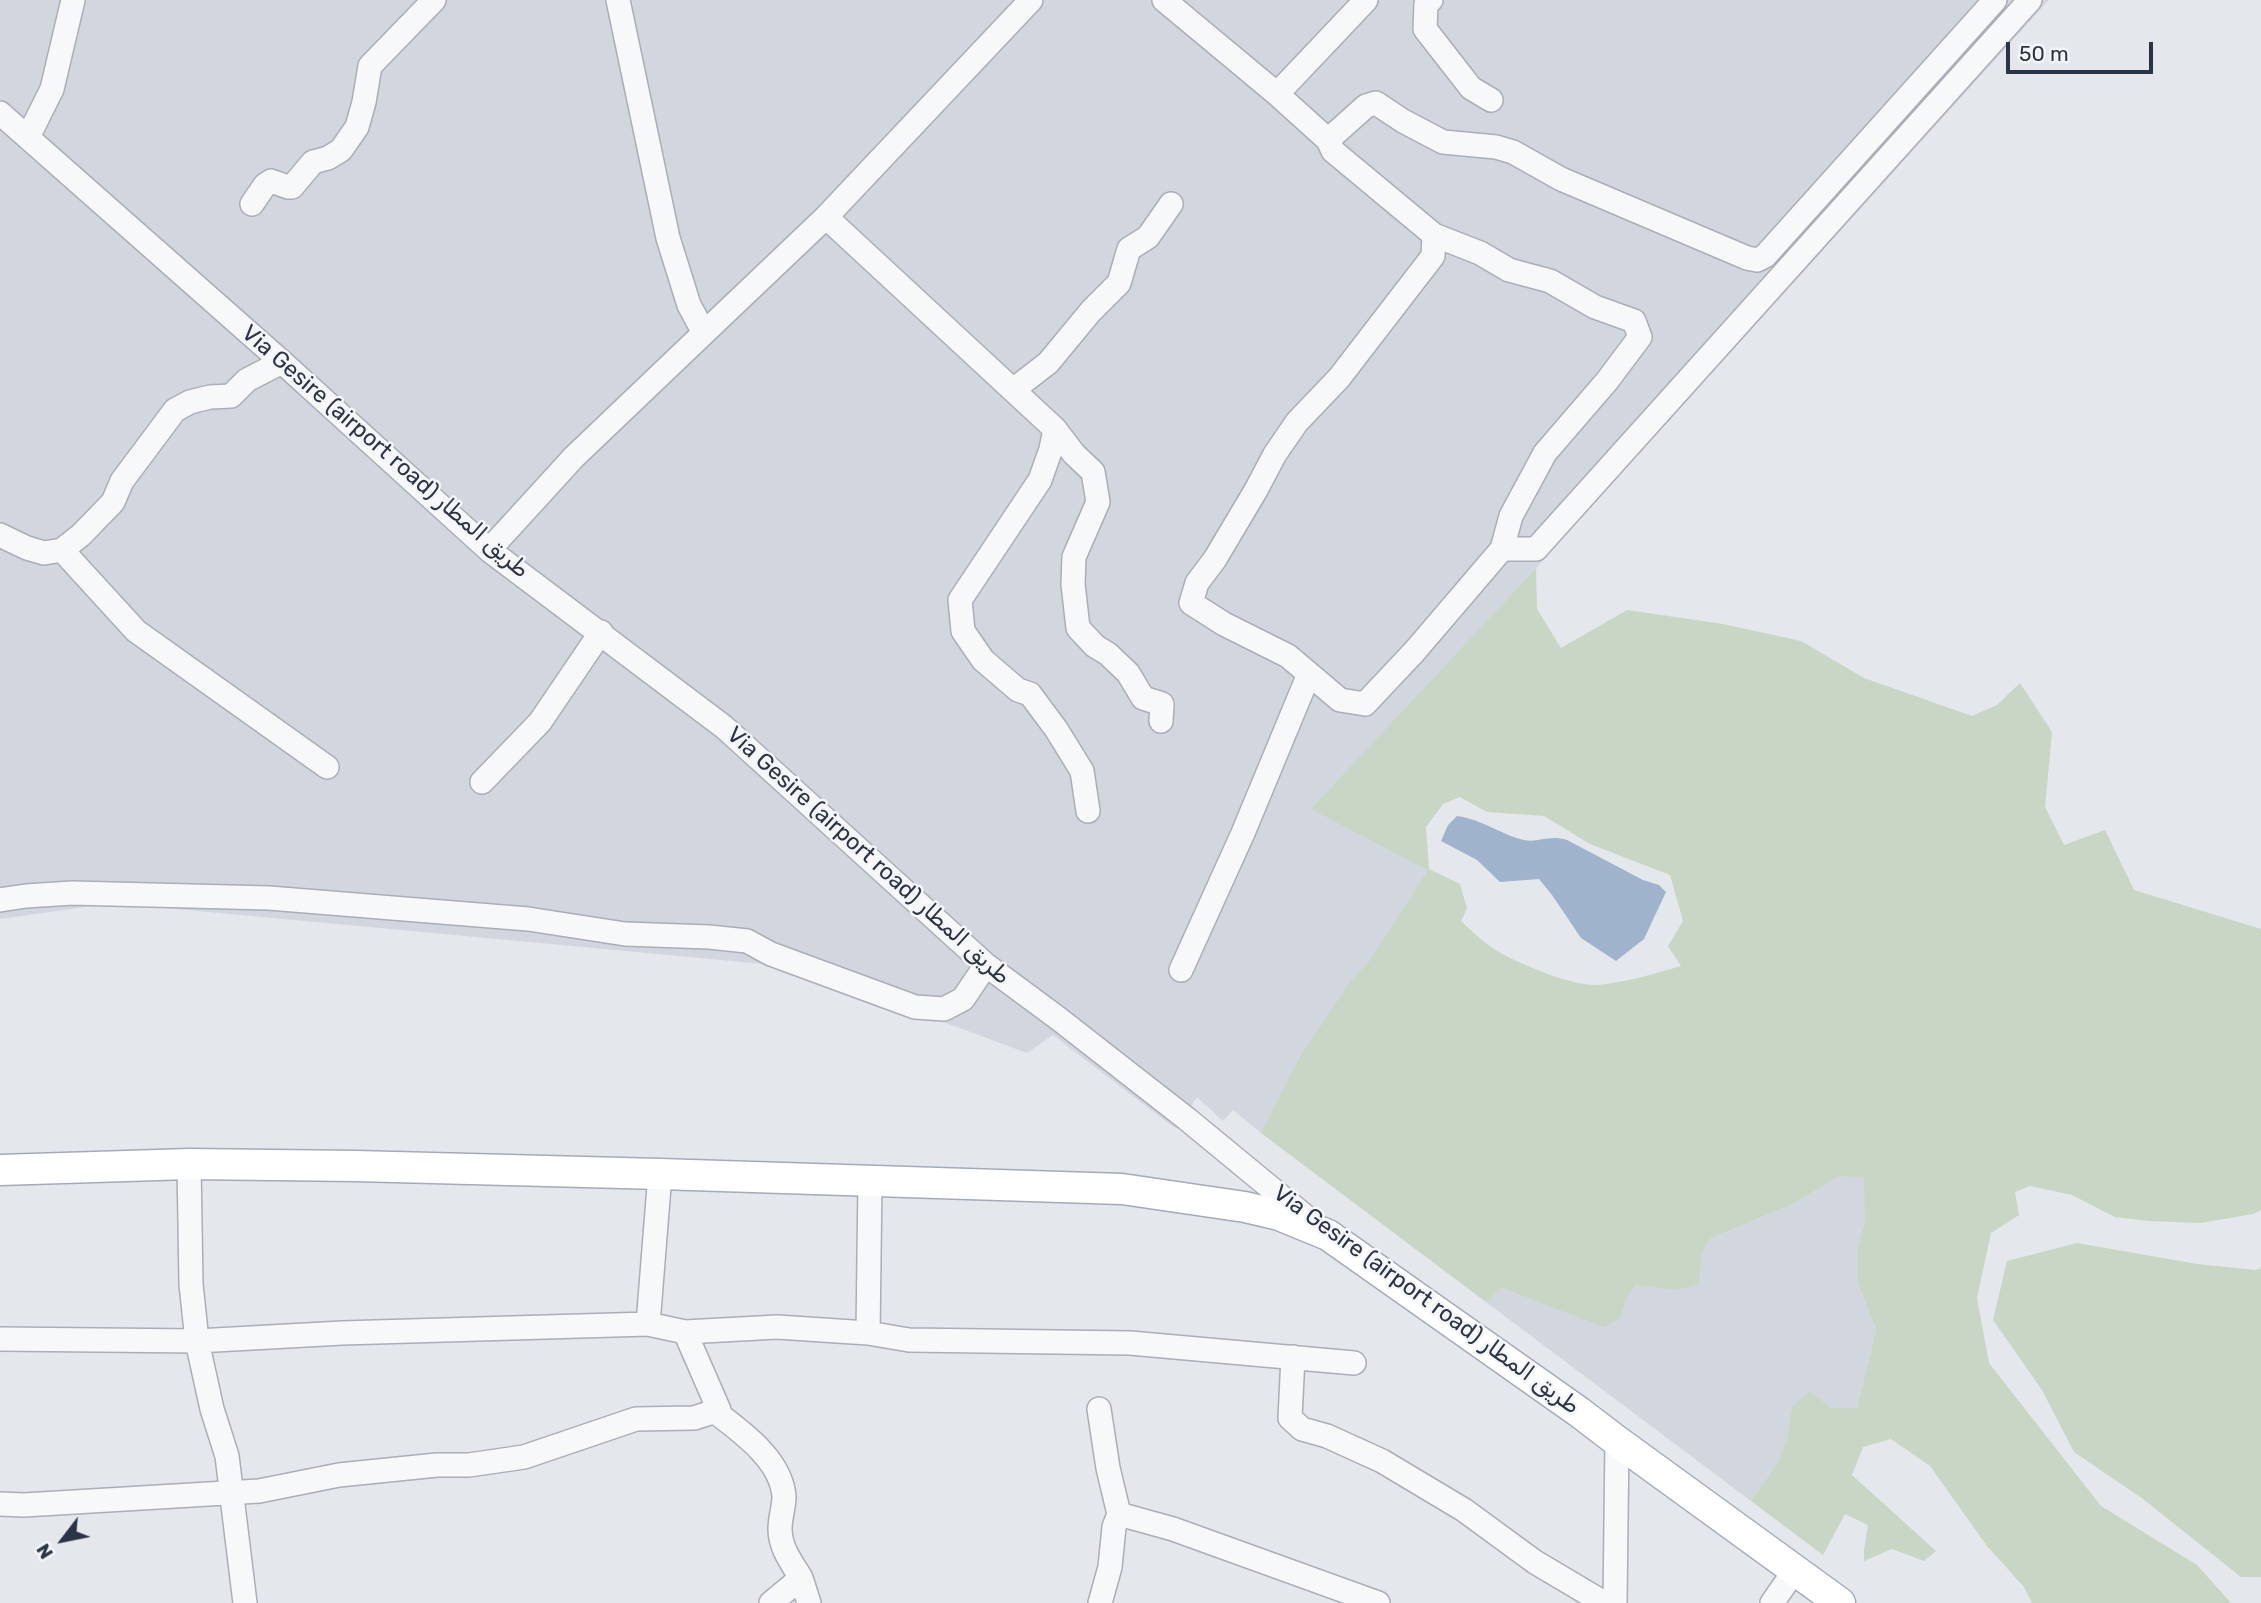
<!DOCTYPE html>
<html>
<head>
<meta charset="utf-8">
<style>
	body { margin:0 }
	#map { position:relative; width:2261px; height:1603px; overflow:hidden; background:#e4e7ec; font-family:Rubik,sans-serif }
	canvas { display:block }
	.north { position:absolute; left:28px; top:1505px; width:70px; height:70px; -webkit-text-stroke:5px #f4f6f9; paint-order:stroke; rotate:238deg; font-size:19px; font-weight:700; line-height:28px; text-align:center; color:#2b3445 }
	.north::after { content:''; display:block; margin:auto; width:24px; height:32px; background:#2b3445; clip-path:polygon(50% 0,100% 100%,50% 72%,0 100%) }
	.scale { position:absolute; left:2006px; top:42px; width:147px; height:32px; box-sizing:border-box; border:4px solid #2b3445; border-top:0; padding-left:9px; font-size:21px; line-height:24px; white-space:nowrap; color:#2b3445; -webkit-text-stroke:5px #f4f6f9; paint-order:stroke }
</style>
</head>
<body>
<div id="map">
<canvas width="2261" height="1603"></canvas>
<div class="north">N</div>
<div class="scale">50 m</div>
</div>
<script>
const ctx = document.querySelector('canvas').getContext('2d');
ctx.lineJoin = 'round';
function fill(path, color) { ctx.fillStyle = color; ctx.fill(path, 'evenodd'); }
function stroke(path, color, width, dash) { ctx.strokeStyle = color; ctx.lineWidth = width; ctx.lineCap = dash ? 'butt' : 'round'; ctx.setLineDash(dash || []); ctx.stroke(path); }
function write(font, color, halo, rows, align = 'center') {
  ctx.font = font + ' Rubik,"Noto Naskh Arabic",sans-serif'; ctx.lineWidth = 5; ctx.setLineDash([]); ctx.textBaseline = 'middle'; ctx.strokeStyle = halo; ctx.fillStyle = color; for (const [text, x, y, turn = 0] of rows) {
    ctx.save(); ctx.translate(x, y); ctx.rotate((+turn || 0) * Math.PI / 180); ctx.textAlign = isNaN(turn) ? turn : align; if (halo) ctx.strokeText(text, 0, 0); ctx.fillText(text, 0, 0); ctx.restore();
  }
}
const built = new Path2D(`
	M0,0h2049l-513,568 -224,241 117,60 -60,92 -18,19 -51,76 -39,77 -28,-23 -10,11 -26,-24 -21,32 -123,-94 -26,18 -231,-86 -683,-64 -113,16z
	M1840,1176l25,2v43l-8,29 1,34 18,45 -19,79h-25l-22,-17 -18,15 -5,32 -8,22 -28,41 -265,-199 16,-14 102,38 17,-8 5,-18 9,-15 42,5 34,-52 80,-33z`);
const green = new Path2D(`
	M1536,568l1,41 24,39 66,-38 96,14 78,17 63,37 108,38 25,-11 23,-22 32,49 -7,75 19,38 41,-15 29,60 127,39v281l-8,4 -53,9 -51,-2 -34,-4 -43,-22 -42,-9 -15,6 4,23 -28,18 -14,65 12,65 112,143 96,59 34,38h-199l-8,-16 -37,-41 -57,-80 -39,-27 -28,8 -11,28 84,76 -12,10 -32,-12 -28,12v-11l4,-25 -23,-11 -22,41 -72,-54 28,-41 8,-22 5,-32 18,-15 22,17h25l19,-79 -18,-45 -1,-34 8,-29 -1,-43 -24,-2 -49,29 -80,33 -10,16 -2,30 -22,6 -42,-5 -9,15 -5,18 -17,9 -102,-39 -16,14 -225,-169 39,-77 51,-76 18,-19 59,-91 -117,-61zM1460,797l27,15 57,4 46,28 80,31 13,46 -15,25 13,20c-27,8 -57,17 -85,19 -23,1 -77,-21 -97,-33 -14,-8 -26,-20 -38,-31l6,-13 -7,-24 -31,-15 -3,-42 17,-23z
	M2077,1243l120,21 59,6 5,-2v309h-20l-98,-78 -69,-47 -32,-62 -49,-70 14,-59z`);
const water = new Path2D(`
	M1457,816c27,4 42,18 67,24 15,3 25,-6 43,0l76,40 16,5 7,7 -22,47 -28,22 -35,-23 -29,-43 -13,-16 -39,3 -23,-22 -36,-19 7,-16z`);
const minor = new Path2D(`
	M1164,0l113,94 51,46 5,11 101,84 -1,21 -94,122 -42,44 -22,32 -19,36 -41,69 -18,24 -6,20 33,21 64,32 52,44 25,4 49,-52 88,-103 9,-33 34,-63 62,-72 33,-44 -6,-16 -39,-14 -45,-26 -41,-11 -29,-17 -46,-18
	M1431,0l-5,4 -1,25 46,59 20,12
	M1277,94l89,-94
	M0,113l282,249 207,188 235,177 262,238 73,54 128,100 125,103
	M28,137l24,-48 21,-89
	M1328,140l38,-34 10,-3 27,18 40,21 53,5 17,5 48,27 186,79 10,2 8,-4 230,-256
	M252,204l13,-19 6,-4 17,6h4l21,-25 15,-4 13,-8 16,-23 7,-25 6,-36 64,-66
	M826,217l229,212 -4,20 -11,31 -80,120 3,31 20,29 35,30 12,4 26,35 26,42 6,40
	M704,333l122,-116 205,-217
	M1013,390l35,-27 43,-52 28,-28 10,-34 19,-12 23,-33
	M1055,429l19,25 19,18 5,30 -24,55 -1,27 5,44 17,18 13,8 20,19 15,25 19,6 -1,17
	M0,535l27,13 17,5 18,-3 19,-15 32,-33 9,-21 53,-71 15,-8 20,-5 21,-1 16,-16 35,-18
	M1502,549h34l494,-549
	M62,550l74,81 191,136
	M489,550l85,-93 130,-124 -15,-28 -21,-67 -50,-238
	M482,782l58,-60 61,-90
	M0,900l26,-4 46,-3 197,5 259,21 97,15 84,3 38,4 24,13 144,53 29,2 19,-10 23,-34
	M1181,970l62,-137 66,-159
	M189,1164l2,120 6,57 15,68 15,47 18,147
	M648,1324l12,-150
	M868,1333l2,-152
	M0,1339l197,2 145,-8 306,-9 37,8 92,-5 91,6 41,7 221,3 224,20
	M1293,1357l-3,61 12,11 25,7 55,25 82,49 71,52 69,41
	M1099,1409l9,59 11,46 -5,13 -4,40 -10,36
	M719,1410l-1,4c25,19 64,47 66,83 0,10 -4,21 -4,32 0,19 12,34 21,49l-30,25
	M0,1504l24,1 235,-14 80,-16 98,-10h32l55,-8 112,-38 58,-1 25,-8 -34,-78
	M1119,1514l54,15 205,74
	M801,1578l8,25
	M1615,1603l2,-162
	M1772,1603l23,-33`);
const major = new Path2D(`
	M0,1170l189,-6 167,2 304,8 462,15 123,18 34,8 49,20 251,177 38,29 223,162`);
const streetNames = [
	["Via Gesire (airport road) طريق المطار",385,452,41],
	["Via Gesire (airport road) طريق المطار",868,856,42],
	["Via Gesire (airport road) طريق المطار",1426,1300,36]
];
fill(built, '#d2d6de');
fill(green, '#c9d6c5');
fill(water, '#9fb4cc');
stroke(minor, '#a9aeb7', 26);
stroke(major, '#a3abb8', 33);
stroke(minor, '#f7f8fa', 23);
stroke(major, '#fff', 30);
write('23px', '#2b3445', '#f4f6f9', streetNames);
</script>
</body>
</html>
